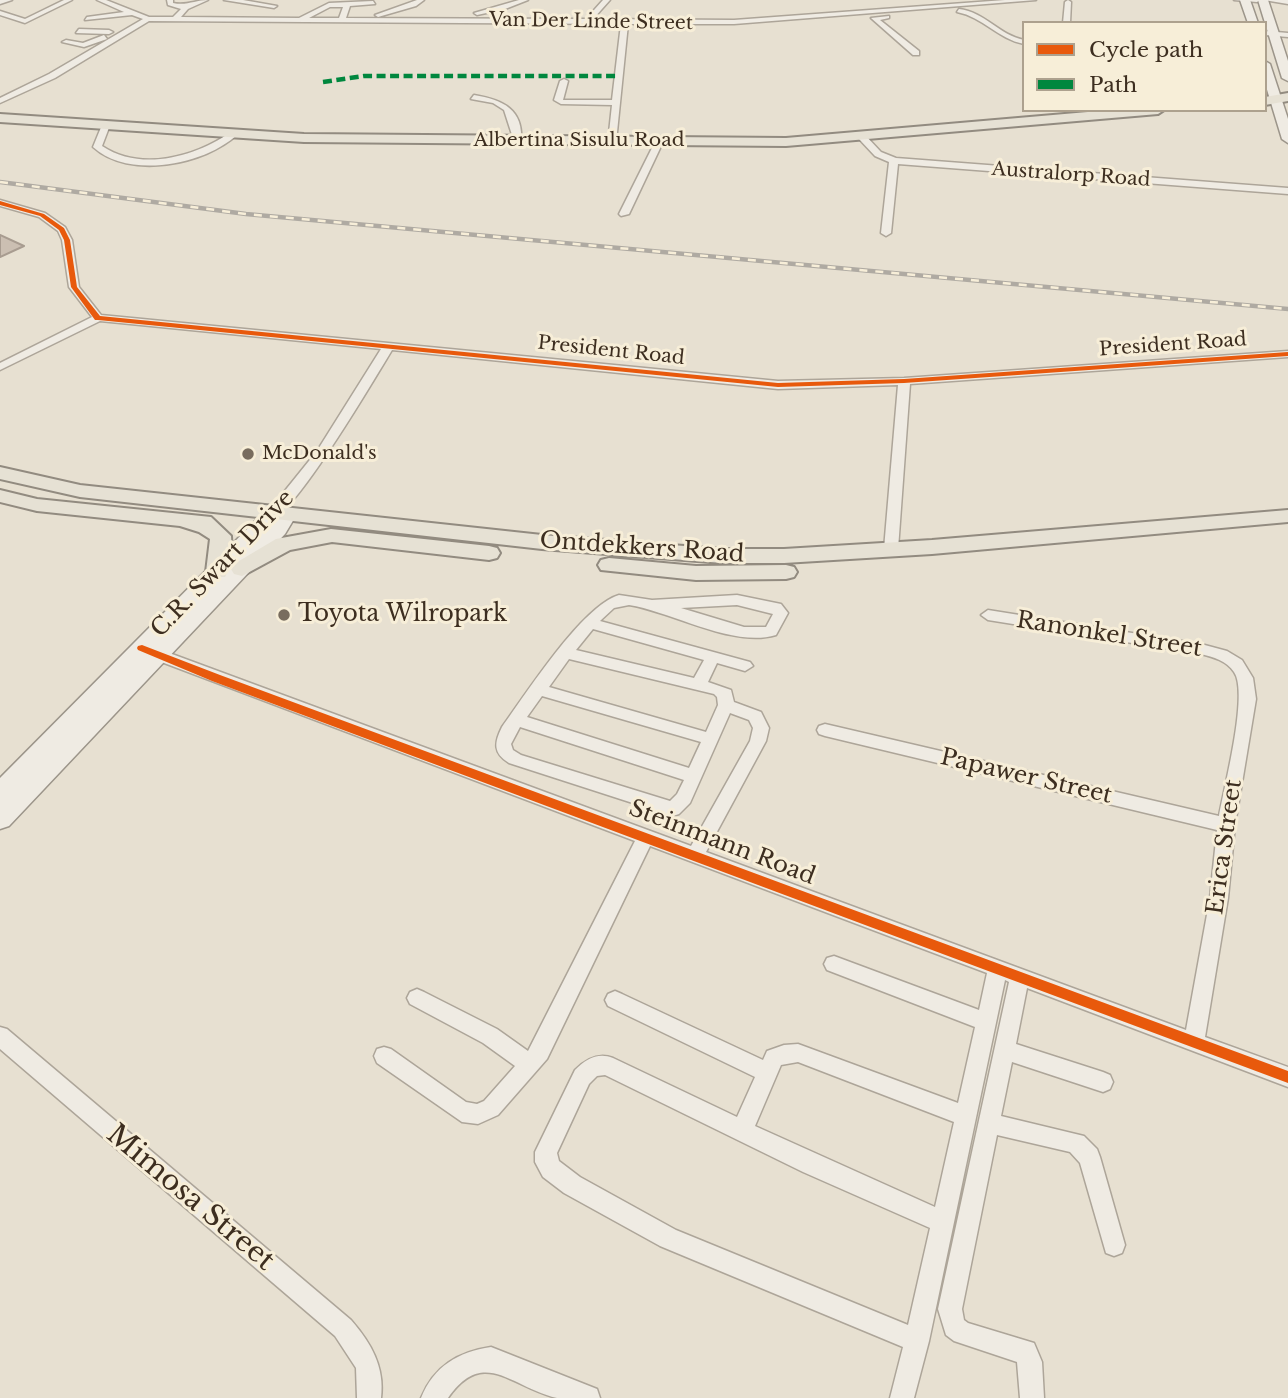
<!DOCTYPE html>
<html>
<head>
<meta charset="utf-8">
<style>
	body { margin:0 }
	#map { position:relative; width:1288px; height:1398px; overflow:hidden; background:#e7e0d1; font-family:"Libre Baskerville",serif }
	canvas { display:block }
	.legend { position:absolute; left:1022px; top:21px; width:245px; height:91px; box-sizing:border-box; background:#f7eed8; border:2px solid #ada18e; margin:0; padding:9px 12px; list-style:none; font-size:21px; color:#3d2e20 }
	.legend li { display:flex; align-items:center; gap:14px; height:35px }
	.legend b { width:35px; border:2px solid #ada18e }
</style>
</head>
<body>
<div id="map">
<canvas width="1288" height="1398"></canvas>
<ul class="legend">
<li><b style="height:9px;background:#e8590c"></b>Cycle path</li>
<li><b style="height:9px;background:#00873e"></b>Path</li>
</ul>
</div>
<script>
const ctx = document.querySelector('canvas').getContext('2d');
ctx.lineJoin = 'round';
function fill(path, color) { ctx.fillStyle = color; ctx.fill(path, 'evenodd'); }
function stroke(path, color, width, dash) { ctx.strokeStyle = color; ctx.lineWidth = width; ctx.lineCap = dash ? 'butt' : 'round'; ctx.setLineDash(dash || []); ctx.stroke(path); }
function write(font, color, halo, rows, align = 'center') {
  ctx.font = font + ' "Libre Baskerville",serif'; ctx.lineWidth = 6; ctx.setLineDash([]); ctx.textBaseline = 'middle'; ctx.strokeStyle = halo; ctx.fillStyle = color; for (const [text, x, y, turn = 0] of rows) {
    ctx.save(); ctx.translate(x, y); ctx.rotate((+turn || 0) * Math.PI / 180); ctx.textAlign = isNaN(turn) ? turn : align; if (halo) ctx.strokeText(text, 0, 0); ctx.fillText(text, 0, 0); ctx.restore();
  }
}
const building = new Path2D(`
	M0,235l24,11 -24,11z`);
const street = new Path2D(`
	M0,0h12l-12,4z
	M64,0h8l-47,23 -25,-8v-4l25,8z
	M97,0h9l43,17h24l8,-8 -13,-4 -1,-5h6v3c14,3 22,-3 35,-3l-20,9 -7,8 118,1 30,-15 44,-2 2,3 -25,2 -4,12 240,1 17,-19h7l-17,19 141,1 271,-20h31l-302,24h-106l-12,118 -4,3 -4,-3 4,-37 -51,-1 -7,-4 6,-19 4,-2 4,2 -5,19h49l9,-76 -472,-3 -94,57 -55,25v-5l49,-24 94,-55 -11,-4 -47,5 2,-3 37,-5zM330,7h13l-4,11h-30z
	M224,0h19l34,6 -3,2z
	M417,0h7l-8,6 -38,11 -3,-2z
	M519,0h9l-23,9 -28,6 -3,-2z
	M1068,0l3,2 -1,21h-7l2,-21z
	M1234,0h26l-3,2z
	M1264,0h24v4z
	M959,9c26,3 40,26 65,31v4c-26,-5 -41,-27 -67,-32z
	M889,16v2l-9,2 39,31v4h-6l-42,-37z
	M79,29l30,1 4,2 -4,2 -33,-1z
	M1265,31l23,2v4l-23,-2z
	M104,35l3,4 -23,8 -22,-5 4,-2 17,3z
	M474,95c29,5 50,14 47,48l-7,-2 -10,-31 -11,-7 -22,-4z
	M106,122l4,3 -8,21c39,26 93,11 129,-14l7,2c-33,31 -109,46 -145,13l9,-22z
	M859,135h6l16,17 15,6 392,30v6l-390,-30 -7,69 -5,3 -5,-3 8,-71 -14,-6 -16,-17z
	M659,139l4,3 -34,72 -8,2 -2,-2 36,-72z
	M0,200l45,13 20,14 7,13 7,47 22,28 677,66 126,-3 384,-27v6l-378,27 -12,165 -7,4 -7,-4 14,-164 -120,4 -386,-39c-17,28 -94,159 -118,167l-7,-4 50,-62 64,-102 -281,-28 -100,49v-7l92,-46 -23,-30 -7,-47 -4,-9 -19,-14 -39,-11z
	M619,595l33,5 85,-5 44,9 7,9 -12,22c-43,13 -103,-23 -147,-30l-15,3 -14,13 150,41 3,4 -8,5 -28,-8 -9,19 23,8 3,12 27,10 8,16 -3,13 -60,111 480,178 24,-132 7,-68 -392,-94 -6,-2 -2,-4 2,-4 6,-2 394,92c5,-28 30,-123 15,-144 -7,-11 -21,-15 -33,-18l-213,-34 -7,-5 7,-5 213,34 26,7 15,9 11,18 3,21 -21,126 -7,73 -23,139 83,30v20l-261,-99 -11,56 87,28 7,3 3,7 -3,7 -7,3 -91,-30 -11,54 83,20 13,13 3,8 25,88 -3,8 -8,3 -8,-3 -26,-90 -10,-11 -73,-17 -35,174 2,11 4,3 66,20 8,19 2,36h-24l-3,-36 -63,-21 -8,-6 -8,-26 71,-327 -4,-2 -76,361 -15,57h-24l13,-51 -243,-101 -96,-53 -21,-16 -8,-15v-10l40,-82c11,-11 23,-18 38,-12l124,59 18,-40 -147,-71 -3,-6 3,-6 7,-3 7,3 141,66 4,-9 17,-6 14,-1 160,59 17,-76 -148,-57 -3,-6 3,-6 7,-2 145,54 8,-37 -337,-127 -103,213 -49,56 -20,9 -16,-2 -85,-59 -3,-7 3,-7 7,-2 7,2 75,53 11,2 7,-3 31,-35 -32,-23 -73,-39 -3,-6 3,-6 7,-3 7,3 73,37 31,22 107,-210 -492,-186 -3,-4 3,-4h10l538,199 59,-105 3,-13 -4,-8 -19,-7 -40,90 -11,11 -6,2 -164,-53c-16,-10 -15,-20 -7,-36 24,-33 80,-121 117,-132zM737,605l36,9 -7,13h-22l-63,-19zM593,629l111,31 -10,18 -118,-28zM569,659l145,35 3,3 1,8 -12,27 -157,-45zM542,696l159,46 -12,26 -162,-51zM520,727l164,53 -7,14 -7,7 -149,-46 -8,-5 -2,-6zM798,1062l156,60 -19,85 -180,-81 26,-61zM605,1075l198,97 127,56 -22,97 -232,-95 -96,-53 -21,-16 -2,-8 32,-69 8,-8z
	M0,1027l7,2 344,291c20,23 34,47 30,78h-24l-1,-30 -21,-32 -335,-287z
	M491,1347l106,42 3,9c-13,0 -30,0 -43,0 -45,-10 -73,-52 -109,0h-27c13,-32 37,-46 70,-51z`);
const secondary = new Path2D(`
	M1240,0h10l8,23h-10z
	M1258,0h10l20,61v20l-6,-3z
	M1265,61l5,3 18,55v24l-6,-4 -17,-56z
	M274,507l20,3 3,4 -12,20 -276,292 -9,3v-51l267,-269z`);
const primary = new Path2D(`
	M1288,93v8l-23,4v-8z
	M1111,110h53l-6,4 -372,32 -482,-4 -304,-20v-8l304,20 482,4z
	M0,467l80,18 462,50 181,14h61l148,-9 356,-30v12l-356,32 -148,9h-61l-181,-14 -462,-52 -80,-18z
	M0,490l37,9 174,18 20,19c1,14 1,29 -6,41h-16l-3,-5 4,-33 -11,-7 -19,-6 -143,-15 -37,-9z
	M331,529l158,17 8,2 3,5 -3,5 -8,2 -157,-18 -42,8 -48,26 -8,-2 -3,-5 3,-5 42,-25z
	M609,558l87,8 90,-1 8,2 3,5 -3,5 -8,2 -90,1 -95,-10 -3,-5 3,-5z`);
const rail = new Path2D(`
	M0,182l246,32 1042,95`);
const quiet = new Path2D(`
	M323,82l41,-6h255`);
const cycleway = new Path2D(`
	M0,201l44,13 20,14 6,12 7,47 23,29 678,67 126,-4 384,-27v4l-384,27 -126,4 -680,-67h-3l-24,-33 -7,-47 -5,-10 -19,-14 -40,-11z
	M142,645l78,30 1068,396v12l-1076,-402 -74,-31 -1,-2 1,-2z`);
const markers = [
	[248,454,7,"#786c5e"],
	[284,615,7,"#786c5e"]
];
const farStreetnames = [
	["Van Der Linde Street",591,22,1],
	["Albertina Sisulu Road",579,141],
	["Australorp Road",1071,175,4],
	["President Road",1173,345,-4],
	["President Road",611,351,6]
];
const farPoinames = [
	["McDonald's",262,454]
];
const streetNames = [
	["Ontdekkers Road",642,548,4],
	["C.R. Swart Drive",223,564,-46],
	["Ranonkel Street",1109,635,9],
	["Papawer Street",1026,777,13],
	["Steinmann Road",722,843,21],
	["Erica Street",1225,847,-82]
];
const poiNames = [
	["Toyota Wilropark",298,615]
];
const nearStreetnames = [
	["Mimosa Street",190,1198,40]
];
fill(building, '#cbbfb2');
stroke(building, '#a89c90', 2);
stroke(street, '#ada599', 3);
stroke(secondary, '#9c958a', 3);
stroke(primary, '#928b80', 4);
fill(street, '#efebe3');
fill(secondary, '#efebe3');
fill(primary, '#e6e1d4');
stroke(rail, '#afaaa2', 4.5);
stroke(rail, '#f7eed8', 2.5, [8]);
stroke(quiet, '#00873e', 4.5, [9, 4.5]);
fill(cycleway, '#e8590c');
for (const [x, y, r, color] of markers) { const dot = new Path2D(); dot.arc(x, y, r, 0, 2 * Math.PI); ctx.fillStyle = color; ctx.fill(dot); stroke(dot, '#f7eed8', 2.5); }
write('19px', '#3d2e20', '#f7eed8', farStreetnames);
write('19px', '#3d2e20', '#f7eed8', farPoinames, 'left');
write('23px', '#3d2e20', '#f7eed8', streetNames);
write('23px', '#3d2e20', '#f7eed8', poiNames, 'left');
write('28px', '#3d2e20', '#f7eed8', nearStreetnames);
</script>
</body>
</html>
